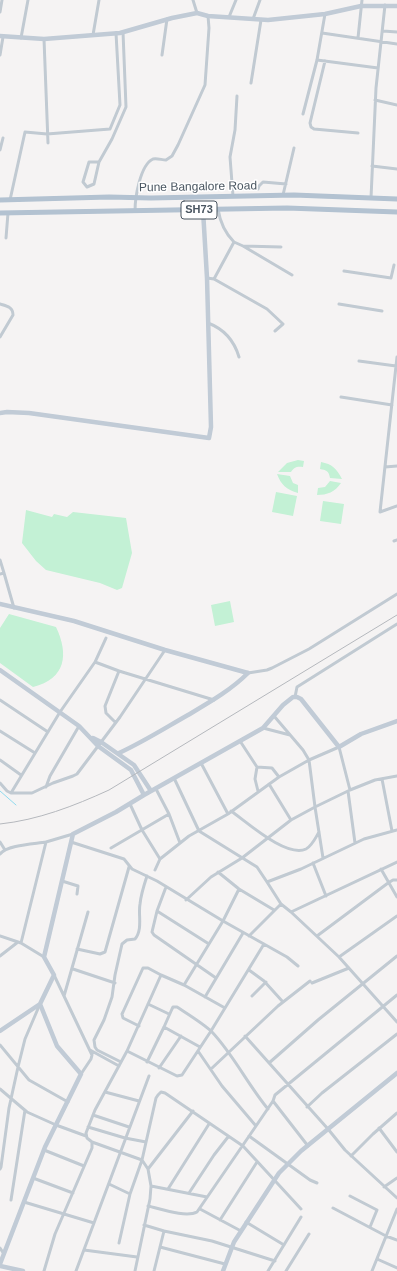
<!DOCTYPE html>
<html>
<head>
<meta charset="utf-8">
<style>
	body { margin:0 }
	canvas { display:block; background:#f5f3f3 }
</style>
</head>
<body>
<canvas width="397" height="1271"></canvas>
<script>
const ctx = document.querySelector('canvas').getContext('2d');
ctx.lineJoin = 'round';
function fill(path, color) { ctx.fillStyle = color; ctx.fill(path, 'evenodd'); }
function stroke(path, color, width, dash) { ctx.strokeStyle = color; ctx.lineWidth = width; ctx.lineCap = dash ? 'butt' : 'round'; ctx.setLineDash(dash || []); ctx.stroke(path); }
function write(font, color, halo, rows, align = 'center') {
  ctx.font = font + ' Helvetica,sans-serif'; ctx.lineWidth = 3; ctx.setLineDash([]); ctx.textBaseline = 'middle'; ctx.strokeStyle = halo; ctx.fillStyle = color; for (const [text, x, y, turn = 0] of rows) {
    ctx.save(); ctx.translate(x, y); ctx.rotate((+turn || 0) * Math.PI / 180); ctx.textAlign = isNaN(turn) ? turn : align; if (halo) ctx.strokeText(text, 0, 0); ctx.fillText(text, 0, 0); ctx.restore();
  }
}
const green = new Path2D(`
	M298,460l6,1 -1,6c-6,-1 -9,0 -12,5h-13l9,-9z
	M321,462c11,2 16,7 21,17l-12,-1c-1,-7 -4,-8 -10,-9z
	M277,474l13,2 3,7 5,2v8c-11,-3 -17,-8 -21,-19z
	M330,481l11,2c-6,9 -14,12 -24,12l1,-7 7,-1z
	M276,492l21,4 -4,20 -21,-4z
	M323,501l21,3 -3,20 -21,-3z
	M26,510l26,7 2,-3 13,3 6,-5 53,6 6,35 -10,35 -5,2 -17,-7 -54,-13 -10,-9 -14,-18z
	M230,601l4,21 -19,4 -4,-21z
	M9,614l47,13c13,27 10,52 -23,60l-33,-24v-35z`);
const stream = new Path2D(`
	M0,791l16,14`);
const street = new Path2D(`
	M193,0l4,13
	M0,12l2,-12
	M229,17l7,-17
	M253,19l7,-19
	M383,31l14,1
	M322,33l75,11
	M93,35l6,-35
	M21,38l7,-38
	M358,38l4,-38
	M44,39l4,104
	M0,55l3,-18
	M162,55l5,-36
	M317,60l61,8
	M325,61l-15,62 1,4 3,2 44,4
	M251,83l10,-63
	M375,100l22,5
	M303,114l14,-54 8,-46
	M0,150l3,-12
	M99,162h-10l-6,20 4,5 7,-3 5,-22 13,-23 14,-32 -3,-75
	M372,166l25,3
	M258,189l1,-3 4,-4 23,2
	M283,195l11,-47
	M233,196l-3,-39 5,-27 2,-34
	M371,198l5,-110 9,-83
	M10,200l15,-68 22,2 63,-5 10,-24 -4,-72
	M135,211c0,-13 5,-46 18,-52 4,-1 9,1 13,1l6,-4 6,-11 27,-60 4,-57 -1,-12
	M6,238l2,-25
	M234,242l9,4 38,1
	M243,246l49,29
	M344,271l47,7 3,-13
	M207,278l7,1 53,30 16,15 -8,7
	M214,279l20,-37c-10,-10 -14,-20 -16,-33
	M0,304c7,2 13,3 13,11l-13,22
	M339,304l43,7
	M208,323c16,6 26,17 31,34
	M397,357l-17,155 17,-6
	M359,361l37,5
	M341,397l51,8
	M385,467l12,-1
	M394,541l3,-1
	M0,560l4,13 -4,1
	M4,573l10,35
	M95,662l24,9 95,29
	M248,673l19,-3 5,-2 37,-19 88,-55
	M295,697l2,-10 100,-63
	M0,700l48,32
	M274,716l29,34 6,10 6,47 8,51
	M115,722l-9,-9 -1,-7 14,-35
	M263,728l27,7
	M0,731l35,22
	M240,741l17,26 -2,12 3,12
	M0,760l21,15
	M201,763l27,51
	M257,767l15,1 7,9
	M174,778l25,53 58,36 10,15 34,-13 63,-30 33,-9
	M382,779l10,52
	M0,783l7,8 4,2h21l21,-10 20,-7 4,-2 43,-57 45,-67
	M269,784l22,36
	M46,787l4,-11 29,-50
	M156,789l13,25 11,29
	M348,791l7,52
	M11,793l49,-81 35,-50 11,-24
	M130,804l12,26 18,29
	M231,811c16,11 55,47 75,38 6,-3 10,-12 13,-17
	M0,842l5,8
	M71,842l53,17 8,10 25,12 66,40 64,36 11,9
	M111,848l58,-34
	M0,854c7,-9 34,-10 46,-12
	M313,863l13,33
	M381,869l16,28
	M155,870l5,-11 29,-23 39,-22 51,-37 30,-17 30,-13 11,43
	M218,872l21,17 35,21
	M62,881l16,5 -1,8
	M267,882l14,22 10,8 106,-50
	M166,887l-9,24 -5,21 2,3 62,43
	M186,900l25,-23 31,-19 49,-38 24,-13 35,-17 25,-10 22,-4
	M157,911l52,33
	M291,912l48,45 58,65
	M0,936l21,7 23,14
	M249,936l32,-32
	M317,936l71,-53 5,-3h4
	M21,943l25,-101 27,-8
	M77,949l23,5 5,-2 24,-85
	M0,956l18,-14
	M339,957l58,-41
	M73,969l42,14
	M249,970l15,11 19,21
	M54,975l38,80 -1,4 -10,15
	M312,983l37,-15
	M184,985l41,23
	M64,996l24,-84
	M252,996l14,-14
	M205,997l38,-64
	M148,1004l21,10
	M139,1026l-16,-8 -1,-4 1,-2 20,-44h5l13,7
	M164,1027l36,20
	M245,1036l83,93 17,21 52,48
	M0,1045l29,35 39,22
	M90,1050l29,16
	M127,1051l50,25 5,-1 29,-44 53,-87
	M121,1062l-24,-12 -2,-3 -1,-7 10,-20 8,-23 3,-22 7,-31 5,-4 8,-1c8,-9 3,-25 5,-35 1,-10 4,-19 7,-28
	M147,1062l17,-35 8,-18 1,-2h4c9,6 27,17 35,25 21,22 36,53 56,77
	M269,1063l49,-43 79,-64
	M159,1068l22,-32
	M211,1069l67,-63 32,-25
	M0,1089l27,23 29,13 30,11
	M105,1092l34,9
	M273,1101l35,45
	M307,1107l15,-14 75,-59
	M93,1115l36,12
	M256,1126l17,-25 2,-6 122,-100
	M88,1127l37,11 21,4
	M379,1128l18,24
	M249,1136l61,44 7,3
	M92,1142l50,18 6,9 3,17 -1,13 -15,72
	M44,1150l40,16
	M351,1156l22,-22 24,-21
	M0,1169l1,-2 8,-59 9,-41 7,-28 15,-35
	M148,1169l45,-58
	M33,1178l40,15
	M109,1184l21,10
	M151,1186l56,11
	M384,1187l13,-9
	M168,1189l41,-65
	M189,1193l25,-38 14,-18
	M350,1196l27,14 -7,17
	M11,1200l14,-90
	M24,1202l70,21
	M148,1206c13,3 38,12 49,6l59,-86 -34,-40 -24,-35
	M333,1208l53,28 11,4
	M200,1209l41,22
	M220,1220l37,-58
	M246,1222l38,23
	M144,1225l20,6 -10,40
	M164,1231l48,10 63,20
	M119,1243l11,-49 12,-34 14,-62 2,-3 3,-3 4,1 78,53 58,63
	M160,1247l65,17
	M0,1248l4,6
	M84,1250l53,7
	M377,1259l20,9
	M44,1271l11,-37 37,-86v-6l-5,-4 -1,-5 9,-23 32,-59 34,-76 23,10 39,-64 16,-32
	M76,1271l73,-195
	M268,1271l33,-54
	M286,1271l23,-37
	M372,1271l25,-62`);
const secondary = new Path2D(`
	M0,36l44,3 76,-6 52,-15 25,-5 11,3 60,4 57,-6 36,-8h36
	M0,413l7,-1 22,1 180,25 2,-11 -4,-149 -4,-68
	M0,604l74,17 91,29 83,23
	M0,670l79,56 19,20 33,24 13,25
	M93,738l8,4 33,23 17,26
	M119,753c24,-11 46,-25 69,-38 22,-13 43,-25 60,-42
	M0,1031l40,-27 14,-29 -10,-18 29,-123 43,-22 28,-17 119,-67 20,-23 10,-8h4l4,2 38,48 22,-13 36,-13
	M0,1264l45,-117 36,-73 -24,-28 -17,-42
	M0,1266l23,5
	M223,1271l11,-29 45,-69 22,-22 96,-78`);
const primary = new Path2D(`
	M0,200l109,-3 42,1 143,-3 103,4
	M0,213l287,-5 110,4`);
const rail = new Path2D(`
	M0,824c38,-4 74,-18 109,-34l288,-175`);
const shields = [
	[199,210,36]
];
const shieldNames = [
	["SH73",199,210]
];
const streetNames = [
	["Pune Bangalore Road",198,187,-1]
];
fill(green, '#c3f1d5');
stroke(stream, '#90daee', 1);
stroke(street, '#c1cad2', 3);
stroke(secondary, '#c1cbd6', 4.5);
stroke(primary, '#b3c2d1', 5);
stroke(rail, '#b5b8bd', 1);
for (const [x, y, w] of shields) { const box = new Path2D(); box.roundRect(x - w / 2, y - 9, w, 18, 3); ctx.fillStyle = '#fff'; ctx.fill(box); stroke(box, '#4a5661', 1); }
write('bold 11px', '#4a5661', null, shieldNames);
write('12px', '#4a5661', '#fff', streetNames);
</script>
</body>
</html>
